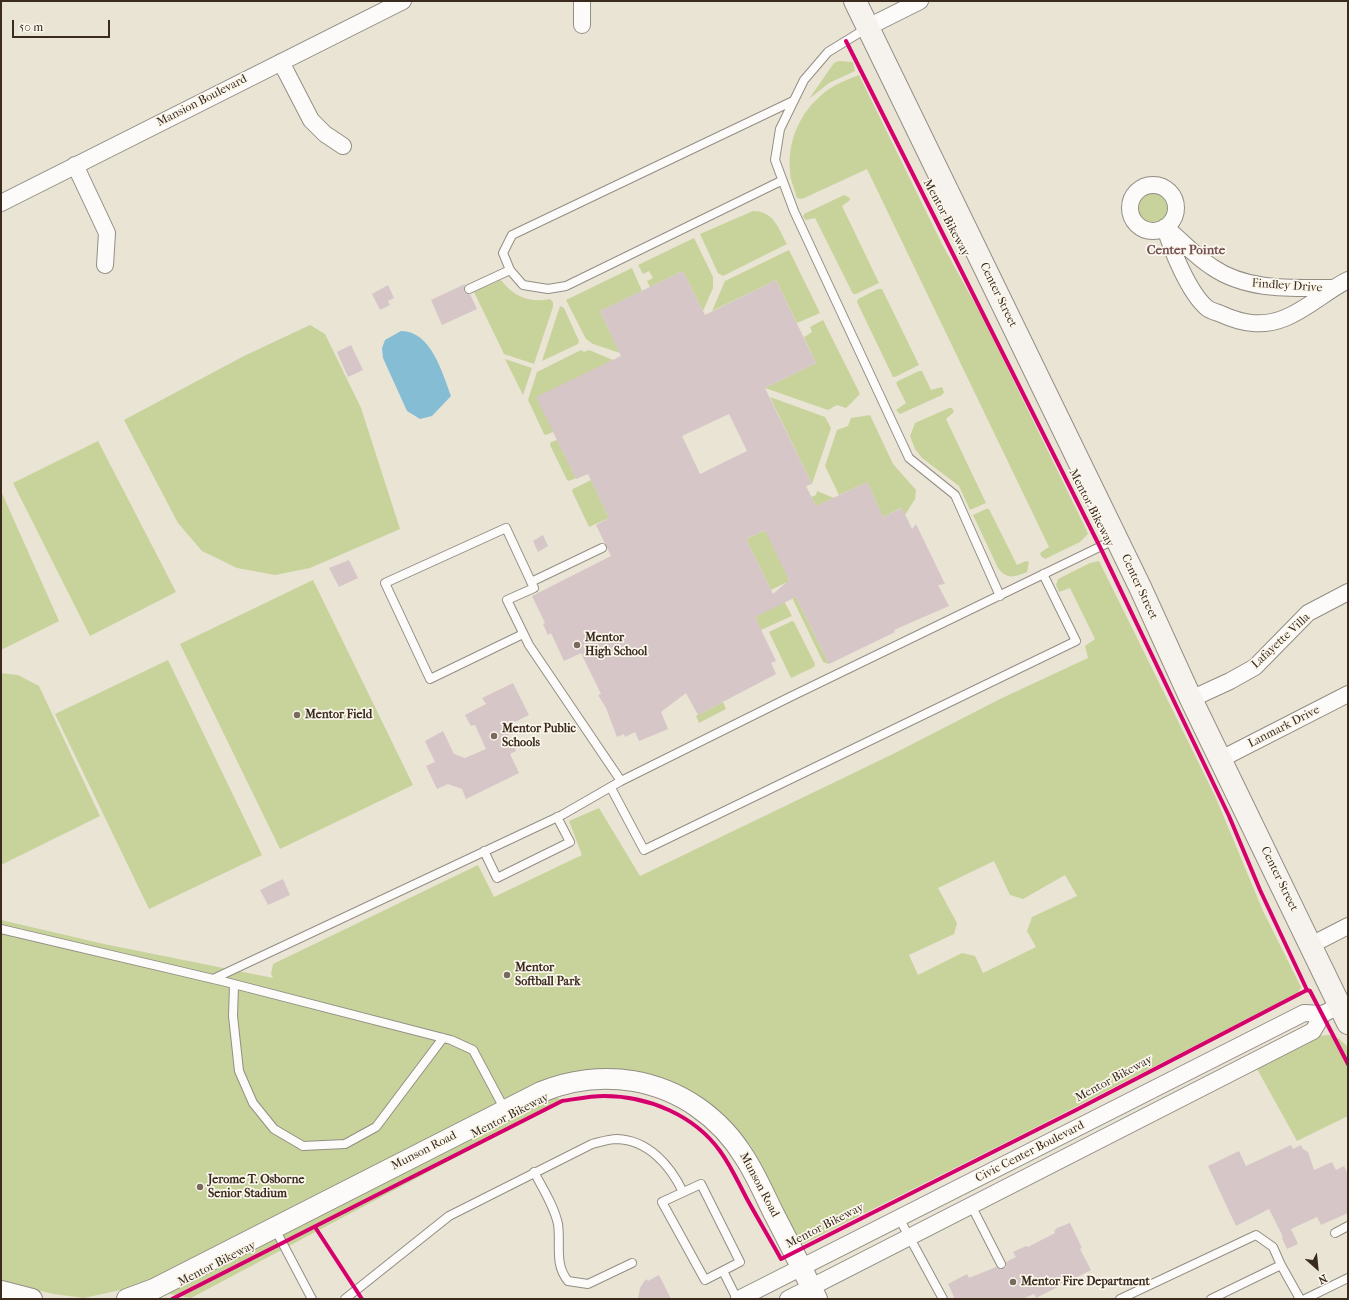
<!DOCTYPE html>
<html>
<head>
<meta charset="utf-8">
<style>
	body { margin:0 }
	#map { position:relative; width:1349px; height:1300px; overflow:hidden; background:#eae4d5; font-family:"IM FELL French Canon",serif }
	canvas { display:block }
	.frame { position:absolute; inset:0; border:2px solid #3b2a1e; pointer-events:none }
	.north { position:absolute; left:1297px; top:1248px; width:40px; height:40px; -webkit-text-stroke:3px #fbf7ec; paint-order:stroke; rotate:153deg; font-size:11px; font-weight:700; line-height:16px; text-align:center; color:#3b2a1e }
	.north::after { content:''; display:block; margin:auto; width:14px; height:18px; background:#3b2a1e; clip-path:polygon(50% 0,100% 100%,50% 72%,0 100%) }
	.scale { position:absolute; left:12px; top:20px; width:98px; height:18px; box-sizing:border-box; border:2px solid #3b2a1e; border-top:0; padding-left:5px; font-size:12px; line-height:14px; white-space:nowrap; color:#3b2a1e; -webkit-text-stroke:3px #fbf7ec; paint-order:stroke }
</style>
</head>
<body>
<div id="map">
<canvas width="1349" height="1300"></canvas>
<div class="frame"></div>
<div class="north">N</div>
<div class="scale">50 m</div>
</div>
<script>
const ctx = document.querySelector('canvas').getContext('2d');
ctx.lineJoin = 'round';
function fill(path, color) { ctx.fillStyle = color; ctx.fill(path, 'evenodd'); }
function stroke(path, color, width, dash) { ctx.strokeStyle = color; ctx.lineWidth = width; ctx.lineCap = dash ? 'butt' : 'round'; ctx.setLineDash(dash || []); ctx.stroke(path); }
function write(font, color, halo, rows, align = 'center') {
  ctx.font = font + ' "IM FELL French Canon",serif'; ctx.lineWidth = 3.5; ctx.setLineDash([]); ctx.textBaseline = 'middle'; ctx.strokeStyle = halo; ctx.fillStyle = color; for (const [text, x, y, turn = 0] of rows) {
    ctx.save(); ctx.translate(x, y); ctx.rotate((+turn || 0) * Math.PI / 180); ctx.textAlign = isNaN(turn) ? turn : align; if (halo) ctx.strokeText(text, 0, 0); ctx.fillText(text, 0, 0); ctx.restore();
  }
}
const green = new Path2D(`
	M839,61l14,1 2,9 -26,12 -20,16 25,-36z
	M859,75l83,169 42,76 103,211 1,3 -8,8 -35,17 -4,-3 -1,-3 9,-6 -182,-378 -65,30 -5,-1c-2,-8 -7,-18 -7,-27 -3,-32 12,-63 39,-82 9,-6 20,-10 30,-14z
	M1135 207a18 18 0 1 1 36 0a18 18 0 1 1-36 0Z
	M844,195l6,3v2l-8,6 37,77 -23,11h-3l-38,-76 -9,2 -3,-3 1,-3z
	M753,211c21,0 25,17 34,33l-64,32 -5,-3 -18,-39z
	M694,238l19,39v11l-10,23 -20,-40 -33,16 -3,-6 6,-3 -4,-7 -6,3 -5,-9z
	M789,250l31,63 -23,10 -21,-43 -64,31 13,-30z
	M632,268l10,23 -42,20 20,42 -27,-9 -7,-5 -20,-39z
	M501,280c13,17 29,23 49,19l3,3v5l-19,57 -30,-10 -30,-62z
	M878,289h4l37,76 -24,12h-2l-36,-75 1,-3z
	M560,306l4,2 15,33 -1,3 -36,17z
	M823,320l37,74 -14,14 -9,-3 -9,5 -63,-22 51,-25 -12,-26 8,-5 -2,-5z
	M310,325l15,9 36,74 39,121 -90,39 -35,7 -38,-7 -35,-17 -24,-28 -54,-103 120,-64z
	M581,350l3,2 5,-2 24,10 -60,72 -7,3 -2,-1 -16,-34 9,-28z
	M505,359l27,9 -9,27z
	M919,371h3l9,19 11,-3 2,5 -2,3 -42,19 -4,-4 10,-7 -10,-20 2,-2z
	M770,397l55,20 6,11 -19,56z
	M949,408h3l2,4 -8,7 40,84 -16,7 -11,-24 -37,-28 -7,-9 -5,-13 5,-13z
	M870,415l23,49 23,26 -1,9 -10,16 -4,-7 -18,9 -16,-35 -28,13 -14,-29 12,-36 11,-4 3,-8z
	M557,440l19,38 -7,3 -2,-1 -17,-35 1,-3z
	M98,441l78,151 -86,44 -77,-153z
	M591,480l18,38 -20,9 -17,-36 1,-2z
	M1,491l58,130 -58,29z
	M817,491l17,7 -18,8 -5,-9 5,-2z
	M986,509h3l28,56 9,-4 3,1 -2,10c-12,5 -20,8 -29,-4l-25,-53z
	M772,527l17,53 -1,1 41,83 -6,-2 -38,-79 -14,7 -25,-51z
	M1099,561l117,237 47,113 38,76 -3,6 -281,144 -218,109 -48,-100 -25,-28 -23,-20 -32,-16 -130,3 21,16 -371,197 -57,-11 -50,11 -30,-4 -53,-12v-362l103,24 169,34 -2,-4 2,-10 205,-99 16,32 88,-42 -13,-34 30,-13 41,68 253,-122 107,-55 88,-41 -3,-12 10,-7 -25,-51 -11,4 -3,-7 2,-6 32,-16zM994,861l16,34 13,4 42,-24 12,21 -45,21 -5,14 9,16 -53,26 -8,-17 -13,-3 -44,22 -9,-20 45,-21 3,-11 -19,-35z
	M313,580l100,205 -133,64 -100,-205z
	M784,601l8,15 -31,14 -6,-13z
	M792,621l2,1 21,42 -1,3 -23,11 -22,-46z
	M168,660l94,195 -113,54 -94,-195z
	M1,673l17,2 21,11 61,130 -99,49z
	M723,702l3,7 -27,14 -3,-7z
	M1329,1035l9,3 10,9v69l-51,25 -41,-74 62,-31z`);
const water = new Path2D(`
	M401,331c30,0 41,41 50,65l-19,20 -12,3 -13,-8 -24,-53 -1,-10 3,-8z`);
const building = new Path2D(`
	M683,271l22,44 71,-35 40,83 -51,25 47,96 -6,2 10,20 51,-24 16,35 19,-9 10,21 4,-5 29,60 -7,1 11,21 -55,24 1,2 -66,32 -33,-67 -41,20 21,44 -5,2 5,11 -78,41 -12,-22 -25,19 7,17 -29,12 -4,-9 -10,5 -1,-3 -7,3 -11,-29 -8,-13 3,-1 -20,-41 -17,8 -13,-28 -3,2 -5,-11 2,-1 -13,-27 79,-40 -15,-31 13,-7 -21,-44 -12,5 -40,-82 85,-41 -21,-45zM729,414l18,37 -47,23 -18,-38zM765,530l24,50 -16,14 -27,-55z
	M465,284l-1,8 6,2 7,15 -35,16 -11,-25z
	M388,285l6,13 -6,3 2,4 -10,5 -8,-16z
	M351,345l12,25 -15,7 -11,-25z
	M543,535l5,11 -10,6 -5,-11z
	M349,560l9,18 -19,9 -10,-19z
	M513,683l16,32 -24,12 11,24 -6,3 9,19 -53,26 -4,-10 -14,-5 -11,5 -11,-23 9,-4 -10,-21 18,-10 11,23 11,4 21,-9 -11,-24 -4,1 -6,-11 21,-11 -4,-6z
	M283,879l7,16 -22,10 -8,-15z
	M1291,1145l2,4 8,-4 2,4 5,3 6,18 18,-8 4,8 8,-4 4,8v39l-27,12 -4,-8 -26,12 7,15 -11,5 -5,-11 1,-1 -14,-28 -33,17 -28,-60 31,-15 7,15z
	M1070,1223l12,25 -2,1 11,21 -55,28 -2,-4 -12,5h-67l-7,-15 19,-10 2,4 27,-11 7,2 3,-2v-5l10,-5 -3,-5 13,-6 2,1 27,-14 -1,-2 3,-3z
	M659,1275l12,24h-33l2,-11 6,-9 2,2z`);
const service = new Path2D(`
	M867,28l-39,24 -24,28 -24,49 -5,31 19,51 115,247 46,37 45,101
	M781,181l-215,105 -18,3 -25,-4 -13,-15 -7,-17 9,-18 281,-134
	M469,289l41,-19
	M531,582l71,-34
	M523,634l-93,45 -45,-96 121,-55 28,60 -27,12 22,45 92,136
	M611,788l33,62 432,-209 -33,-67
	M484,851l13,27 73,-36 -13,-25
	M1,929l225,53 225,58 22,10 32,60
	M213,979l349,-164 59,-34 169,-84 326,-158
	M234,985l-1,31 6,55 14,32 21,26 29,17 42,-2 31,-17 67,-89
	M534,1172c9,17 20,34 24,52 3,21 -4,40 10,57l20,3 44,-21
	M701,1184l39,78 -35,18 -43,-78z
	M972,1207l29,57
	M899,1218l44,81
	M274,1227l38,72
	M1335,1233l13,-7
	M1281,1265l19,34
	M723,1271l14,28
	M345,1299l104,-83 143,-72c8,-2 17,-5 25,-5 31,1 53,26 66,53
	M1120,1299l136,-64 17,12 8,18 -70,34
	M1305,1299l43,-21`);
const minor = new Path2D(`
	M582,25v-24
	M868,27l52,-26
	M281,62l30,58 14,14 18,12
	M75,165l32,68 -2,32
	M1130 208a23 23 0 1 1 46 0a23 23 0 1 1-46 0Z
	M1,203l402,-202
	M1165,227c6,22 24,66 42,81 4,3 9,4 14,6 22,10 42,13 64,4 24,-10 41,-27 63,-38
	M1165,227c16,13 30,29 47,40 35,24 79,21 120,21
	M1191,699l39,-18 25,-14 53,-54 40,-21
	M1221,759l127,-65
	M1311,945l37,-19
	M739,1299l565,-286 19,1 17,-9
	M788,1299l525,-268 10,-17`);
const tertiary = new Path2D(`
	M1,1291l31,8
	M127,1299l27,-10 387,-197c29,-12 62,-16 92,-11 47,8 87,36 112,77 11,17 19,36 28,54 15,29 30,58 44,87`);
const secondary = new Path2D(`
	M855,1l285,586 51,112 157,324`);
const cycleway = new Path2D(`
	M846,41l254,506 129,269 31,74 47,100
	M315,1227l47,72
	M172,1299l390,-198c14,-2 28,-5 42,-5 44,0 90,19 116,55 11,15 18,31 27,48 11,20 23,40 34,60l295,-149 231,-120 3,1 38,73`);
const markers = [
	[577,645,4,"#786b5e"],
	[297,715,4,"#786b5e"],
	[494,736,4,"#786b5e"],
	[507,975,4,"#786b5e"],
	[200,1187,4,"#786b5e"],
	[1013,1282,4,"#786b5e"]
];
const streetNames = [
	["Mansion Boulevard",202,101,-27],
	["Mentor Bikeway",946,218,62],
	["Findley Drive",1287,286,4],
	["Center Street",998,295,64],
	["Mentor Bikeway",1091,508,63],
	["Center Street",1139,587,65],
	["Lafayette Villa",1281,641,-43],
	["Lanmark Drive",1284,727,-27],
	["Center Street",1279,879,64],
	["Mentor Bikeway",1114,1079,-28],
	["Mentor Bikeway",510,1116,-27],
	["Munson Road",424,1151,-27],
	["Civic Center Boulevard",1030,1152,-27],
	["Munson Road",759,1185,62],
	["Mentor Bikeway",825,1226,-27],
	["Mentor Bikeway",217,1264,-27]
];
const poiNames = [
	["Mentor",585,638],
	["High School",585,652],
	["Mentor Field",305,715],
	["Mentor Public",502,729],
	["Schools",502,743],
	["Mentor",515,968],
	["Softball Park",515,982],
	["Jerome T. Osborne",208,1180],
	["Senior Stadium",208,1194],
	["Mentor Fire Department",1021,1282]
];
const neighbourhoodNames = [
	["Center Pointe",1186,251]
];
fill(green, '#c7d39b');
fill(water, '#85bdd5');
fill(building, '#d6c6c7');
stroke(service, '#938e84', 10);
stroke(minor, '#938e84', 18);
stroke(tertiary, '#938e84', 22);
stroke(secondary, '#938e84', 24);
stroke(service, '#fcfbf9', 8);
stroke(minor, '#fcfbf9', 16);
stroke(tertiary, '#fcfbf9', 20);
stroke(secondary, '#f6f2ee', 22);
stroke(cycleway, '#d6006c', 4);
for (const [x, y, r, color] of markers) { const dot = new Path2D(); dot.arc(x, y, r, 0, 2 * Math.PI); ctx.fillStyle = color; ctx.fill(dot); stroke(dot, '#fbf7ec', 1.5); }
write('12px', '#3b2a1e', '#fbf7ec', streetNames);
write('bold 12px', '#3b2a1e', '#fbf7ec', poiNames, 'left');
write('bold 13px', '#745056', '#fbf7ec', neighbourhoodNames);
</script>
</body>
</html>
